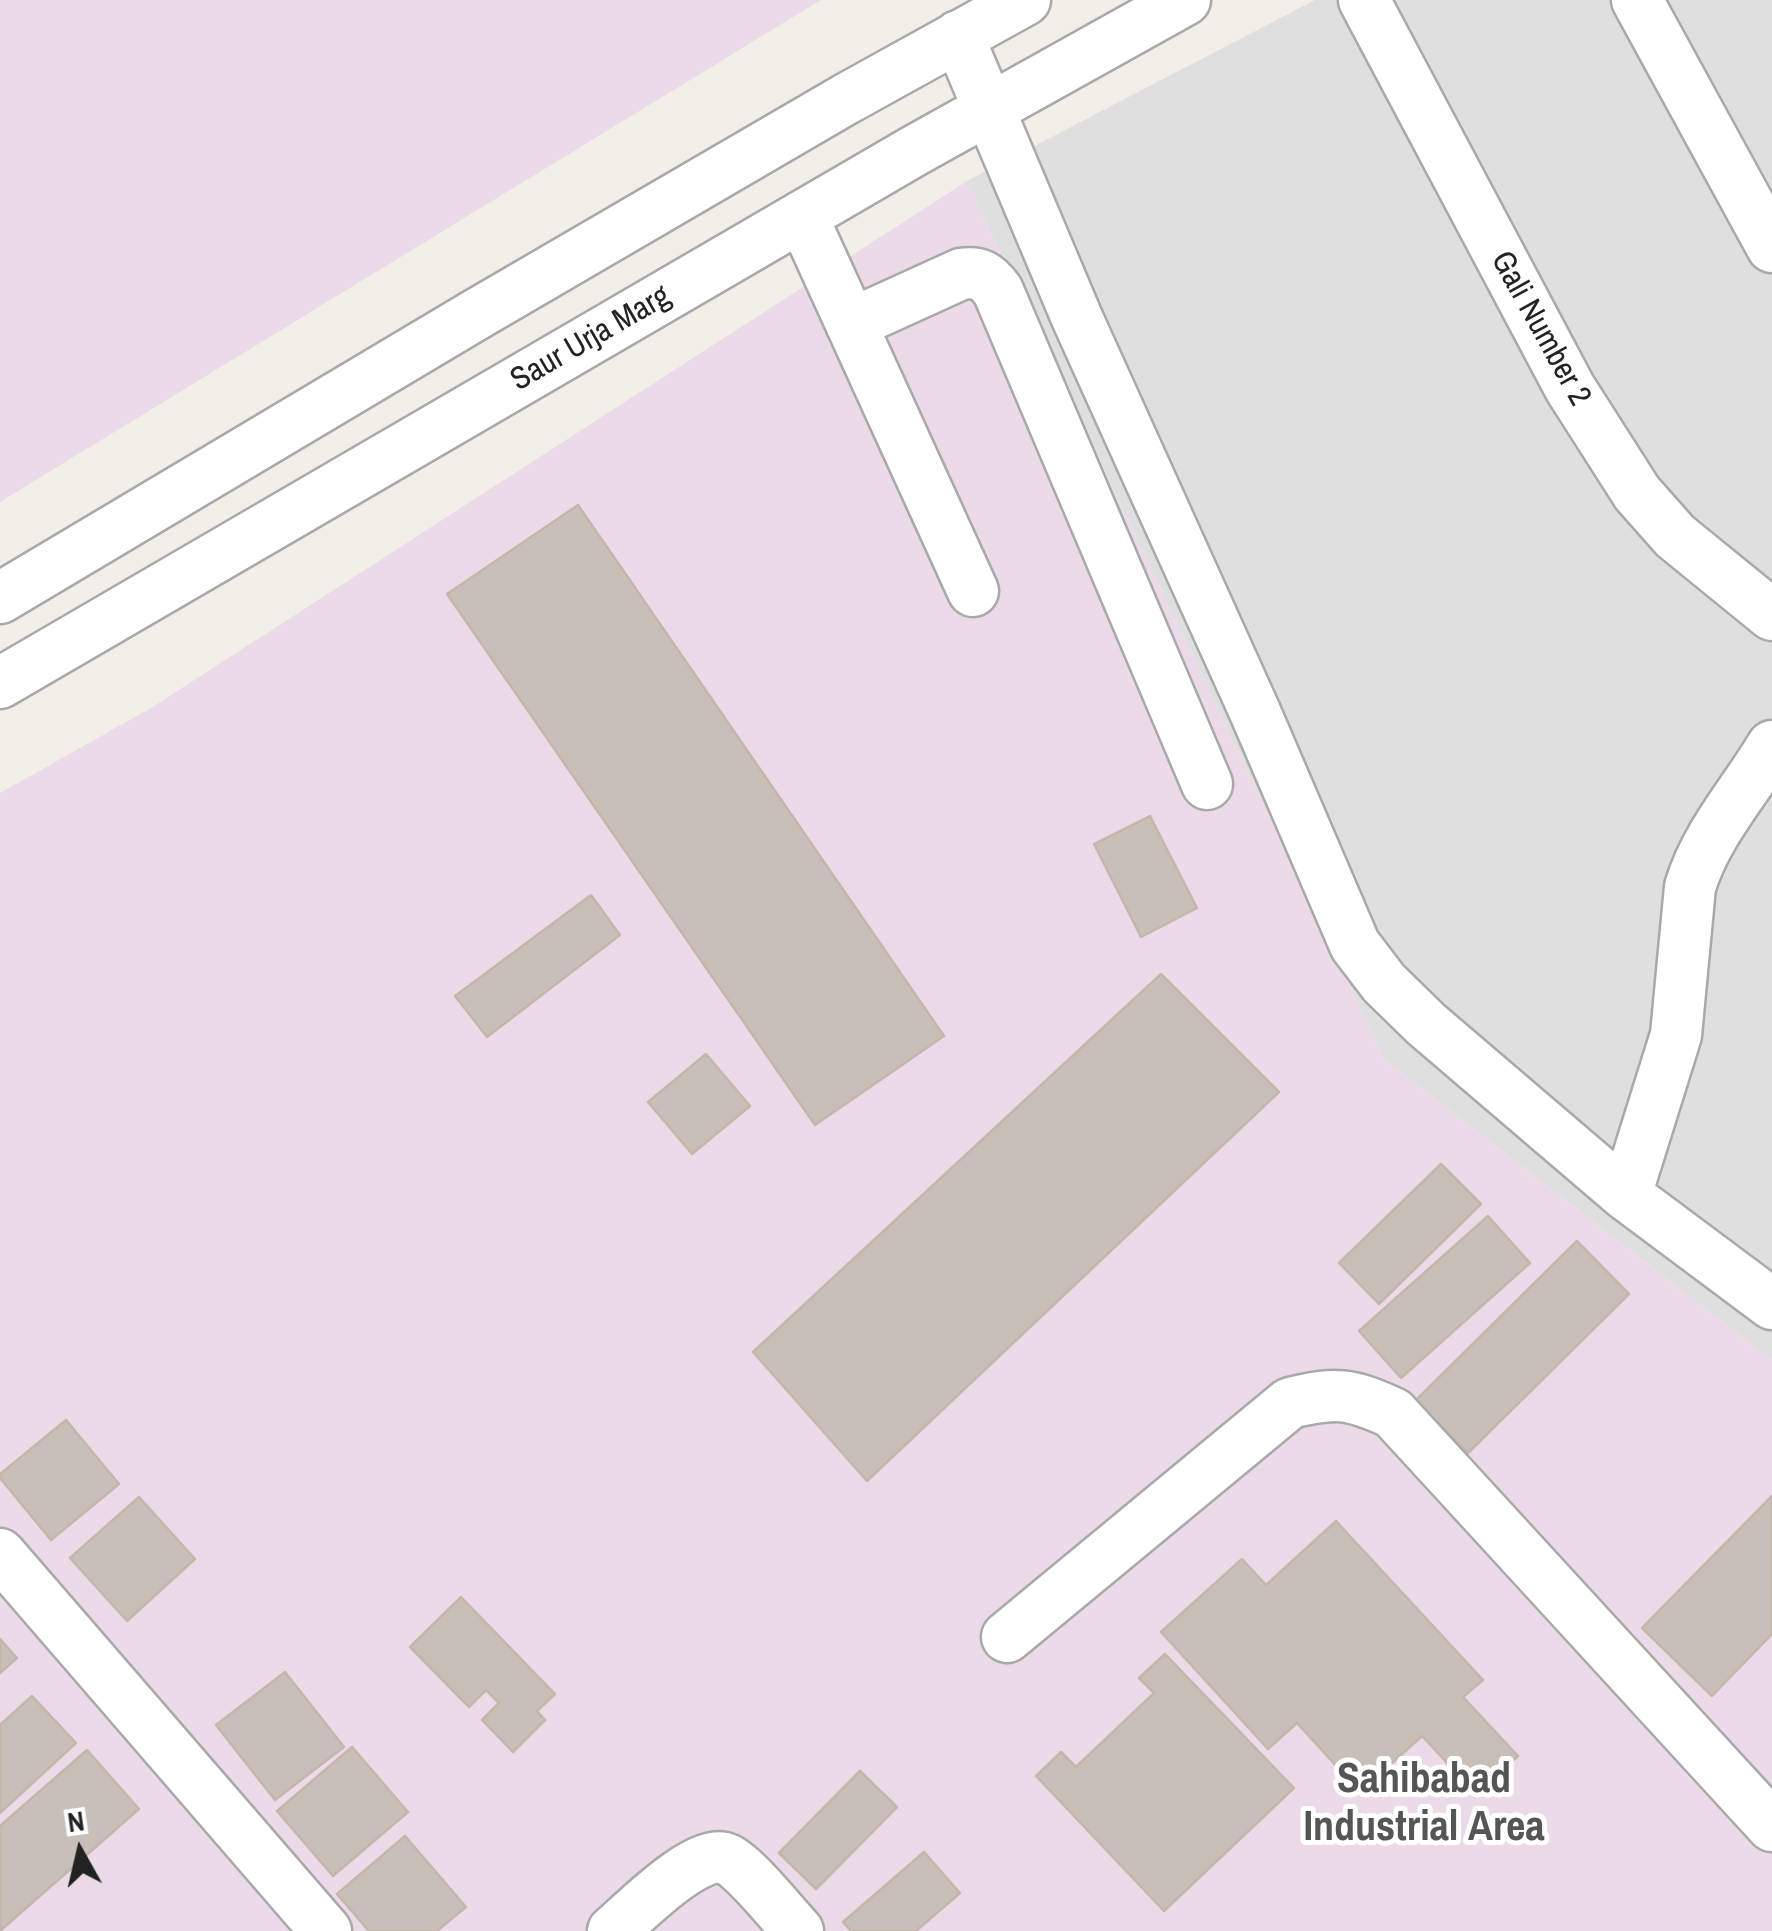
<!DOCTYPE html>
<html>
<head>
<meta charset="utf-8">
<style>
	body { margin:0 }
	#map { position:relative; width:1772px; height:1931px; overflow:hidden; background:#f2efe9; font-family:"Archivo Narrow",sans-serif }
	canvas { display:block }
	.north { position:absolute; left:30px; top:1801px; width:100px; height:100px; -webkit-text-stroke:8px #fff; paint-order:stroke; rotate:352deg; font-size:28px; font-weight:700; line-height:40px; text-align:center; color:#222 }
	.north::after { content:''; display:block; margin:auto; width:35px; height:45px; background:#222; clip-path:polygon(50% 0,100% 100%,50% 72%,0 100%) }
</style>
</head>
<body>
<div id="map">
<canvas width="1772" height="1931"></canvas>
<div class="north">N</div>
</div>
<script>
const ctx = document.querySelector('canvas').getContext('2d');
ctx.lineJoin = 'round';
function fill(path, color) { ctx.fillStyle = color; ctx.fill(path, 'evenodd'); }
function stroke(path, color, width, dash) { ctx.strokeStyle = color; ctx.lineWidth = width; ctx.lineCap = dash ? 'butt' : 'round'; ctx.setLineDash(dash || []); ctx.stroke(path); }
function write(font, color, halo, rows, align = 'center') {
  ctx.font = font + ' "Archivo Narrow",sans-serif'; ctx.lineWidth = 10; ctx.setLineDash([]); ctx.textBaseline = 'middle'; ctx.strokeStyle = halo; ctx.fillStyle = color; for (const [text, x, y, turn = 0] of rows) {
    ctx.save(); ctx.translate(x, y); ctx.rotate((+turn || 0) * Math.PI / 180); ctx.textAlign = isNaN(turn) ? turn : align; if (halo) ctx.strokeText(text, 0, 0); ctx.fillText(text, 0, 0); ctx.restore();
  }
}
const residential = new Path2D(`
	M1315,0h457v1360l-387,-300 -418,-879z`);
const industrial = new Path2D(`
	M0,0h821l-821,502z
	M967,181l418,879 387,300v571h-1772v-1138l151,-85z`);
const building = new Path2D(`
	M578,505l366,531 -129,89 -368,-531z
	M1150,816l47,92 -56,29 -47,-93z
	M591,895l29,40 -133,102 -32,-41z
	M1161,974l118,118 -412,389 -114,-129z
	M706,1054l44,52 -58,48 -44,-52z
	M1441,1164l40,40 -102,100 -40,-41z
	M1488,1216l42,47 -129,115 -42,-47z
	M1577,1241l52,53 -161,159 -53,-52z
	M66,1420l53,64 -68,56 -51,-62v-4z
	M1772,1496v138l-60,62 -70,-68z
	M139,1497l56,62 -68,62 -57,-63z
	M1336,1521l147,159 -20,17 55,59 -42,38 -54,-58 -62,56 -63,-69 -29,26 -107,-117 81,-73 24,26z
	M461,1597l94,97 -18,17 8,9 -32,32 -31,-32 17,-17 -13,-13 -17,17 -59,-60z
	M0,1639l17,19 -17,15z
	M1165,1654l129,134 -130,123 -128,-135 25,-24 15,15 78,-74 -15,-15z
	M285,1672l59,75 -69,53 -59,-75z
	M32,1696l44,47 -76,70v-88z
	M352,1747l56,65 -75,64 -56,-65z
	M87,1750l52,59 -139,122v-105z
	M860,1771l37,36 -81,82 -37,-36z
	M405,1836l61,71 -29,24h-68l-32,-37z
	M924,1852l36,41 -44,38h-65l-8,-9z`);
const minor = new Path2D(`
	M1364,0l206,388 67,105 38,43 97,79
	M1637,0l135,247
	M958,36l119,282 178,394 100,233 29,38 42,41 200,171 146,109
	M802,216l171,375
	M851,324l110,-50c18,-3 26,2 37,17l209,493
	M0,598l477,-284 369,-215 179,-99
	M0,683l914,-532 271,-151
	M1626,1195l50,-160 14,-148c16,-53 54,-94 82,-141
	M0,1554l326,377
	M1007,1637l283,-234c47,-11 59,-10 103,10l379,413
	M613,1931c21,-18 86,-85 114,-72 19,9 55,55 71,72`);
const streetNames = [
	["Gali Number 2",1540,329,61],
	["Saur Urja Marg",591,339,-30]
];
const districtNames = [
	["Sahibabad",1424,1781],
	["Industrial Area",1424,1829]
];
fill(residential, '#e0dfdf');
fill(industrial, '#ebdbe8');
fill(building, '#c7bfb8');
stroke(building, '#c4b6ab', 2.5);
stroke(minor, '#a9a9a9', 55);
stroke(minor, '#fff', 50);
write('32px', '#222', '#fff', streetNames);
write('bold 42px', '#555', '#fff', districtNames);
</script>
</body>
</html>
